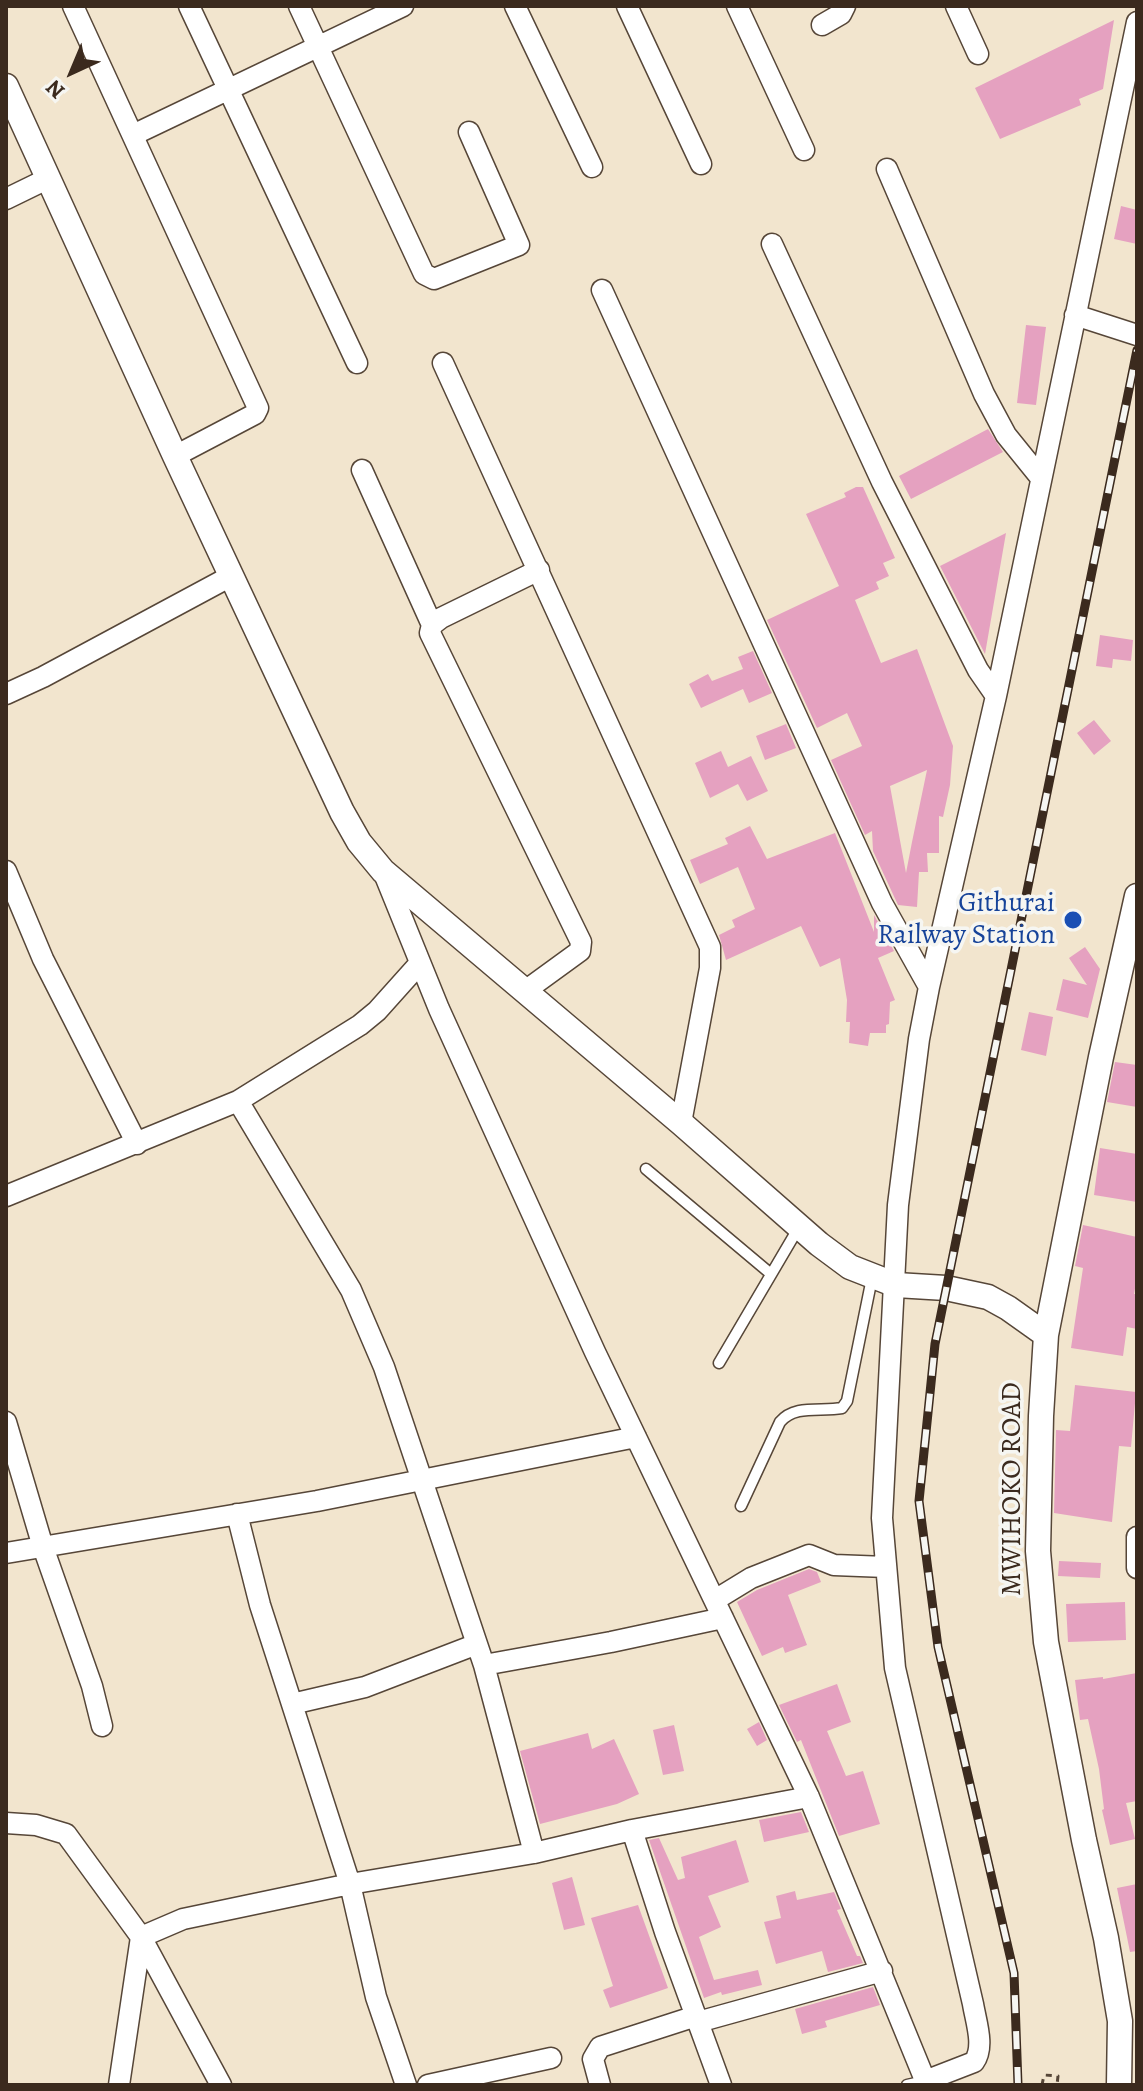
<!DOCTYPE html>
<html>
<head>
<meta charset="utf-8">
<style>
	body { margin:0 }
	#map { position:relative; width:1143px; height:2091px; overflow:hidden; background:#f2e5ce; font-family:Alegreya,serif }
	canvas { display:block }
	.frame { position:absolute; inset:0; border:8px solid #3b2a1e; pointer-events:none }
	.north { position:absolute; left:32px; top:32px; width:80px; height:80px; -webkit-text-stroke:6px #f6f6f2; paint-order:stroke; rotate:224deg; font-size:22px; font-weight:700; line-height:32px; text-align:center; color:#3b2a1e }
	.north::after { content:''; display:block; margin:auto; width:28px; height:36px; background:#3b2a1e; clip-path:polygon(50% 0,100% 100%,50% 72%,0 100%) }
</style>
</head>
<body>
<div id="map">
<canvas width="1143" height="2091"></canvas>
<div class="frame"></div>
<div class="north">N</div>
</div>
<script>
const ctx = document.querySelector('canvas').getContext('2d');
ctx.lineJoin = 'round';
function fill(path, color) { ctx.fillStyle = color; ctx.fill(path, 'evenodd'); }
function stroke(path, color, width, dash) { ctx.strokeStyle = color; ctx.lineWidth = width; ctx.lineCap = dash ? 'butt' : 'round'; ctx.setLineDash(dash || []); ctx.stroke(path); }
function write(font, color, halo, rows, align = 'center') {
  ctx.font = font + ' Alegreya,serif'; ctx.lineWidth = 7; ctx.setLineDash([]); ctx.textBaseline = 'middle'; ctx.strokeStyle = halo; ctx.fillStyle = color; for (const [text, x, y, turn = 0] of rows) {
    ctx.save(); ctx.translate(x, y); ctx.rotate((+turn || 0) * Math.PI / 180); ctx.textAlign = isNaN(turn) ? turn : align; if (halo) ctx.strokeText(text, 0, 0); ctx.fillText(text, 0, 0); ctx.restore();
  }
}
const building = new Path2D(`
	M1114,20l-11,69 -24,10 2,6 -81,34 -25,-51z
	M1121,206l16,4v34l-23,-5z
	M1026,325l20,2 -10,78 -19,-2z
	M988,429l15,23 -92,47 -12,-23z
	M856,487h7l32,71 -12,5 6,13 -13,6 3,7 -24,11 26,63 36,-14 36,97 -3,39 -7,32 -4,-1v37h-12l1,19h-9l-2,35 -19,-2 -25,-54 -1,-20 -7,4 -34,-75 31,-14 -15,-33 -30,15 -50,-108 72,-34 -33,-72 40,-17 -2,-4zM927,770l-15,72 -6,31 -16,-87z
	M1006,533l-21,121 -45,-88z
	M1100,635l33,5 -2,21 -18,-2 -1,9 -16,-2z
	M753,651l19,42 -23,10 -6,-14 -42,19 -12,-24 19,-10 4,7 31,-12 -5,-12z
	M1094,720l17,21 -17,14 -17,-22z
	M786,724l10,24 -31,12 -9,-24z
	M721,751l7,16 23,-11 17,35 -21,10 -9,-17 -28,14 -15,-35z
	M750,826l17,33 68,-26 39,99v-17l20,36 -16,7 17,42 -5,2 -1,22 -3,1v8h-16l-2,13 -19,-3 1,-21h-4l1,-22 -7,-42 -20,9 -19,-41 -75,34 -7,-25 16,-8 -3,-7 23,-11 -17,-42 -38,17 -10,-24 38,-16 -3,-6z
	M1085,947l15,22 -12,49 -32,-8 7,-31 24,6 -18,-27z
	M1029,1012l24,5 -7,39 -25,-6z
	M1115,1062l22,3v42l-30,-5z
	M1100,1148l37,6v48l-43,-7z
	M1083,1225l54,12v41l-3,16h3v35l-10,-2 -4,29 -52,-8 12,-80 -8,-2z
	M1075,1385l61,7 -5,55 -12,-1 -7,76 -58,-9 2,-83 14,1z
	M1059,1561l42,2 -1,15 -42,-2z
	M809,1569l8,3 4,10 -33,13 19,50 -22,8 -2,-6 -21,9 -25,-54 20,-12z
	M1125,1602l1,38 -58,2 -2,-38z
	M1137,1673v128l-11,2 9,36 -25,6 -8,-35 2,-1 -5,-40 -11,-50 -8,1 -5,-40 28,-3v2z
	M837,1684l14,38 -24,9 19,45 17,-5 17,53 -41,12 -38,-96 -4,2 -18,-37z
	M759,1722l8,18 -10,6 -10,-17z
	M674,1725l10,46 -21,4 -10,-45z
	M588,1733l4,16 22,-10 25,55 -22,10 -77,20 -20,-73z
	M801,1812l8,20 -45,10 -5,-22z
	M659,1838l19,42 7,-2 -4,-21 55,-17 13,42 -41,14 13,31 -22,10 15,43 44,-10 4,15 -40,10 -1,-3 -17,6 -55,-158z
	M572,1877l13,48 -21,5 -12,-47z
	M1137,1884v67l-7,1 -13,-64z
	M795,1891l2,9 37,-8 7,17 -4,1 20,46h3l3,7 -35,9 -6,-21 -46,13 -12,-42 17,-4 -5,-22z
	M638,1905l30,83 -58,20 -7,-18 10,-4 -22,-68z
	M873,1987l7,18 -55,16 2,6 -25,7 -7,-25z`);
const path = new Path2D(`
	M1042,2085l2,-10 14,1 -1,9`);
const service = new Path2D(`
	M646,1169l125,105
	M719,1363l80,-136
	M741,1506l39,-84c15,-18 41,-10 62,-14l5,-7 25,-123
	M907,2085l18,-4`);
const minor = new Path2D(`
	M73,6l185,402 -3,6 -80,42
	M189,6l168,357
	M299,6l125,268 10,5 85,-34 -50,-113
	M515,6l77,161
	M627,6l74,158
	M737,6l67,144
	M956,6l22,48
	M822,25l19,-11 4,-8
	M133,135l270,-129
	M887,169l97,225 22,41 34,42
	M6,199l41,-20
	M772,244l110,238 96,188 18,26
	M602,290l280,613 47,84
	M1075,315l62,20
	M443,363l267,584v21l-29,155
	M362,470l70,155
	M6,694l37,-17 188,-101
	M6,871l37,88 94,185
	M383,871l56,138 156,343 214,445 118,288
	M525,991l55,-40 1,-9 -151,-309 2,-8 9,-7 98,-48
	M238,1101l113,189 33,77 100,298 50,188
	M6,1196l232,-95 122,-76 17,-14 43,-48
	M6,1422l37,125 49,139 10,40
	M237,1514l23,91 90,279 26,113 30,88
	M1137,1537v31
	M6,1553l311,-52 319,-64
	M715,1600l36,-22 58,-23 25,10 52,2
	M484,1665l127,-23 112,-24
	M292,1704l73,-17 112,-43
	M6,1823l30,2 30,9 75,103 80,148
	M632,1830l33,102 56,153
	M698,2022l184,-51
	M925,2081l49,-19c11,-15 2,-40 -1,-58l-78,-336 -13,-150 16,-313 21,-166 10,-52 67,-291 141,-674
	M119,2085l22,-148 42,-18 167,-35 184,-31 98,-23 177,-33
	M428,2085l123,-27
	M600,2085l-7,-26 7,-12 96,-31`);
const tertiary = new Path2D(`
	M6,86l169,370 167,356 17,30 24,29 298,252 138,121 31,23 46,18 50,3 42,9 20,11 38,27
	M1119,2085l1,-64 -14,-83 -22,-98 -38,-198 -8,-91 3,-135 5,-81 55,-278 36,-161`);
const rail = new Path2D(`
	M1018,2085l-4,-112 -76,-326 -19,-146 16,-157 202,-994`);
const markers = [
	[1073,920,10,"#1a4fb4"]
];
const transitNames = [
	["Githurai",1055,904],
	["Railway Station",1055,936]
];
const streetNames = [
	["MWIHOKO ROAD",1013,1489,-90]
];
fill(building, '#e5a1c0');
stroke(service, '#564638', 13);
stroke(minor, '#564638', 23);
stroke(tertiary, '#564638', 27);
stroke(path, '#564638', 3, [6, 6]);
stroke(service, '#fff', 10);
stroke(minor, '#fff', 20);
stroke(tertiary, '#fff', 24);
stroke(rail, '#3b2a1e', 9);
stroke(rail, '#f6f6f2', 6, [18]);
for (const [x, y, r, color] of markers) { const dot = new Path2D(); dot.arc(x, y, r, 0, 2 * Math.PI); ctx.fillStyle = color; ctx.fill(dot); stroke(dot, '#f6f6f2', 3); }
write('28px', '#164399', '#f6f6f2', transitNames, 'right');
write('28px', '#3b2a1e', '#f6f6f2', streetNames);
</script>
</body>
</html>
